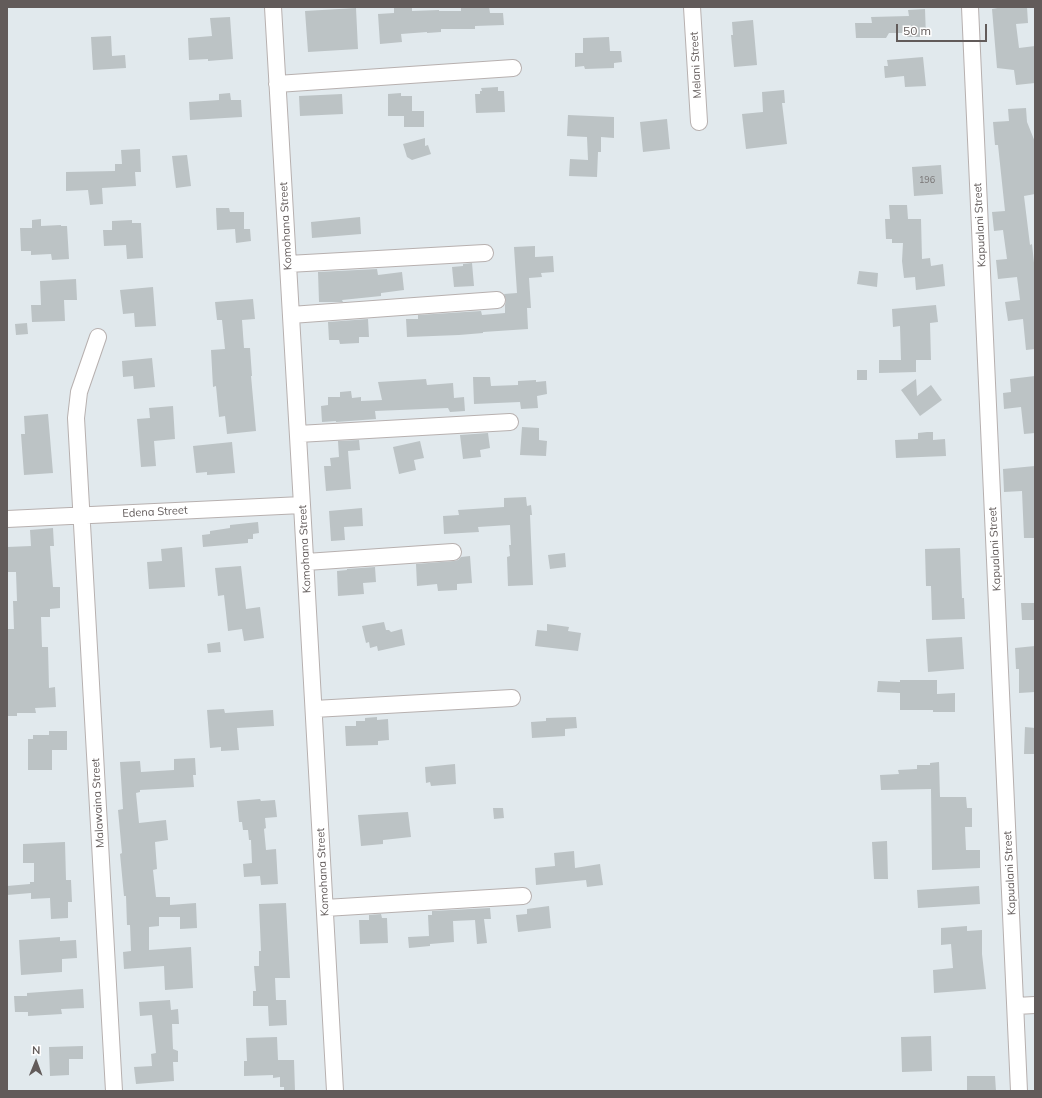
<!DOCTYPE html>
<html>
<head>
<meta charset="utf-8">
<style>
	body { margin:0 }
	#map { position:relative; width:1042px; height:1098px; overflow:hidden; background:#e1e9ed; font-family:Mulish,sans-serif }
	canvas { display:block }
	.frame { position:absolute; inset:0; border:8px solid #625b5a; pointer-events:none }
	.north { position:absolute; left:16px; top:1042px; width:40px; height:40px; -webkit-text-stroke:3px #fff; paint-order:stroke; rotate:1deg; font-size:11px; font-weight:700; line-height:16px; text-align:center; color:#625b5a }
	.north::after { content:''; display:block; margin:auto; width:14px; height:18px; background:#625b5a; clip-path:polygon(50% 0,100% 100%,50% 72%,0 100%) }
	.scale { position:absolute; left:896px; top:24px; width:91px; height:18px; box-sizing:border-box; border:2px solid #625b5a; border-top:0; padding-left:5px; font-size:12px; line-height:14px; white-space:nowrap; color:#625b5a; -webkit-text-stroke:3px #fff; paint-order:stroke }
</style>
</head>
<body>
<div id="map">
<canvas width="1042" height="1098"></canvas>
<div class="frame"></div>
<div class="north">N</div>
<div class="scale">50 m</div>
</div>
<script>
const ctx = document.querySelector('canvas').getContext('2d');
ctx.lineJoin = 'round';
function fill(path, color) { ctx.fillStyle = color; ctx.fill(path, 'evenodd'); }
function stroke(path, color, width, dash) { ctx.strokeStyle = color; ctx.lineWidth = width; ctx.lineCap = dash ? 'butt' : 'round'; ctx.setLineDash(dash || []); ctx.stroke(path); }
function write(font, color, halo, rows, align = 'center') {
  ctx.font = font + ' Mulish,sans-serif'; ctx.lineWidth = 3; ctx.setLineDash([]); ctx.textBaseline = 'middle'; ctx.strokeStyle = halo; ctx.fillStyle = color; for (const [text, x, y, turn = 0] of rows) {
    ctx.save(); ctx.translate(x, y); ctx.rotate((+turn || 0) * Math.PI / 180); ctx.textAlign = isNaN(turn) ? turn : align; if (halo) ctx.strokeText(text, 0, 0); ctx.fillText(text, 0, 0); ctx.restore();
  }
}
const building = new Path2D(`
	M394,7h18v4l27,-1v1h22v-4h28l1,6h13l1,12 -29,1v3h-34v3l-14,1v-1l-26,2 1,8 -22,2 -2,-30 16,-1z
	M1003,7h24l1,16 -12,1 3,24 16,-2v37l-19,2 -2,-15 -17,-2 -5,-59z
	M356,8l2,41 -50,3 -3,-41z
	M925,9l1,28h-19l1,-4h-19l-3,5h-30l-1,-15h17l-1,-6 38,-1 -1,-6z
	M230,17l3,42 -25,2v-2l-19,1 -1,-22 24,-2 -2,-18z
	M753,20l4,45 -23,2 -3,-32h2l-1,-13z
	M111,36l1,20 13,-1 1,13 -33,2 -2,-33z
	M609,37l1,14h11l1,11 -8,1v5l-29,1 -1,-3 -9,1v-14h8v-15z
	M923,57l3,29 -21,1 -1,-11 -19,2 -1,-12h4l-1,-6z
	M498,87v4h6l1,21 -29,1 -1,-19h5v-3h2l-1,-3z
	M784,90l1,13h-3l5,41 -41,5 -4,-35 21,-2 -1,-20z
	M230,93l1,7h10l1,17 -52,3 -1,-18 30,-2v-6z
	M401,93v3h11v15h12v16h-20v-11h-16v-22z
	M342,94l1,20 -43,2 -1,-20z
	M1026,108l1,14 8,20v52l-11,2 6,49 2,-1 3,28v77l-9,1 -3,-31 -15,2 -3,-19 15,-2 -3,-23 -19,2 -2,-19 11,-1 -4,-29 -9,1 -2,-19 13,-1 -7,-66h-3l-2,-23 16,-1 -1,-12z
	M568,115l46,2v21l-13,-1v15h-3l-1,25 -28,-1 1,-17 18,1 -1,-23 -20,-1z
	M667,119l3,30 -27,3 -3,-30z
	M425,138v8l3,-1 3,9 -19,6 -5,-3 -4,-13z
	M140,149l1,23h-6l1,14 -34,2 1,16 -13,1 -2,-15 -22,1v-19l49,-1v-7h7l-1,-14z
	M187,155l4,31 -15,2 -4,-32z
	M941,165l2,29 -29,2 -2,-29z
	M889,205h18l1,14h13l1,40 8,-1 1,8 12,-2 2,22 -29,4 -1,-13 -11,1 -2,-17 1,-18h-11v-4h-6l-1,-20h5z
	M216,208h13l1,4h14v17h6l1,12 -15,2 -1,-14 -18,1z
	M360,217l1,17 -49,4 -1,-16z
	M41,219v7l20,-1v1h6l2,33 -17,1 -1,-6 -20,1v-4h-10l-1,-23h12v-8z
	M132,220v3h9l2,35 -16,1 -1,-14 -22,1 -1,-16h9v-9z
	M535,246v11l18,-1 1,16 -13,1 1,4 -13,1 2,30h-4l1,21 -45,3v1l-24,2 -52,2 -1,-18h12v-4l63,-4 1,4 23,-2v-8l1,-5 -2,-6 13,-1 -3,-46z
	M472,263l2,23 -20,1 -2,-20 11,-1v-2z
	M377,269l1,6 24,-3 2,18 -23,3v3l-39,4 1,2h-24l-1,-30z
	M859,271l19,2 -1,14 -20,-3z
	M76,279l1,21h-13l1,21 -33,1 -1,-17h10l-1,-24z
	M153,287l3,39 -21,1 -1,-14 -11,1 -3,-24z
	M253,299l2,20 -13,1 2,28h6l2,28h-1l5,55 -29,3 -2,-18 -6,1 -3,-31 -3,1 -2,-37 14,-1 -3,-29h-5l-2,-18z
	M936,305l2,17 -8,1 1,37h-15v12l-37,1v-13h22l-1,-34 -7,1 -1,-18z
	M368,319l1,18h-10v6l-19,1 -1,-4h-10l-1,-18z
	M27,323l1,11 -12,1 -1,-11z
	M152,358l3,29 -21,2 -1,-13 -10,1 -1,-16z
	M857,370h10v10h-10z
	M1035,376v57l-11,1 -3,-27 -17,2 -1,-16 8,-1 -1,-13z
	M473,377h17l1,9 27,-1v-4l18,-1v2l10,-1 1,13 -10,2 1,12 -17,1 -1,-7 -46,2z
	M426,379l1,6 26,-2 1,15 10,-1 1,14 -15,1 -2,-4 -73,3 1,8 -40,3v-1l-14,1 -1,-16 7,-1v-8h12v-5l11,-1 1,7 9,-1v4l21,-1 -4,-18z
	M916,379l1,17 14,-11 11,15 -22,16 -19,-26z
	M173,406l2,33 -21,2 2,25 -15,1 -4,-48 13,-1 -1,-10z
	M48,414l5,59 -29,2 -3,-41h4l-1,-18z
	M522,427l17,1v12l8,1 -1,15 -26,-1z
	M927,432h6v8l12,-1 1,17 -50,2 -1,-18 23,-1v-6z
	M488,433l2,15 -10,2 1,7 -18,2 -3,-24z
	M359,440l1,10 -12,1 3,38 -25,2 -2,-25h7l-1,-8 9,-1 -1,-16z
	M420,441l4,17 -10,2 2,10 -17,4 -6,-27z
	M232,442l3,31 -28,2v-3l-11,1 -3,-27z
	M1035,466v72h-11l-2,-47 -18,1 -1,-23z
	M526,497l1,9 4,-1 1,10h-2l3,70 -25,1 -1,-29 3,-1 -1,-11h2l-1,-20 -32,2 1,5 -35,2 -1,-18 16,-1 -1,-5 46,-3v-9z
	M362,508l1,18 -19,1 1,13 -14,1 -2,-30z
	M258,522l1,11 -6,1v5h-5v4l-45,4 -1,-12 8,-1v-3l20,-3v-3z
	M53,528l1,18h-4l3,41h7v21l-10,1v8h-9l1,30h6l1,41 6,-1 1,20 -21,1 1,5h-19v3h-10v-87h7l-1,-28h4l-1,-29h-9v-25l24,-1 -1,-16z
	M182,547l3,40 -36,2 -2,-27 15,-1 -1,-12z
	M960,548l2,50h2l1,21 -33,1 -1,-34h-5l-1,-37z
	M565,553l1,14 -16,2 -2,-14z
	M470,556l2,27 -15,1v6l-19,1 -1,-7 -20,2 -1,-22 38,-3 4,-1 3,-3z
	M241,566l5,43 14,-2 4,31 -20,3 -2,-12 -14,2 -4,-36 -6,1 -3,-28z
	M375,567l1,15 -13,1 1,11 -26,2 -1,-25 10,-1v-1z
	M1021,603h14v17h-13z
	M384,622l2,8h3l2,2 11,-3 3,16 -27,6 -1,-5 -7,2 -1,-6 -3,1 -4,-17z
	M547,624l22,3 -1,4 13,2 -3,18 -43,-5 2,-16 10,1z
	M962,637l2,32 -36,3 -2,-33z
	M220,642l1,10 -13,1 -1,-9z
	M1035,646v46l-16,1v-24h-3l-1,-21z
	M900,680h37v14l18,-1v19h-22v-2h-33v-17l-23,-1 1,-11 22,1z
	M224,709l1,4 48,-3 1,16 -37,2 2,22 -18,1v-4l-11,1 -3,-38z
	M377,717v3l11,-1 1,21 -11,1v4l-32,1 -1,-20h11v-5h9v-3z
	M576,717l1,11 -12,1v7l-33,2 -1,-16 15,-1v-3z
	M1025,727l10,1v26h-11z
	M49,731h18v19h-15v20h-24v-31h5v-4h16z
	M195,758l1,17h-3l1,12 -54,3v2l-4,1 3,30 27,-3 2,20 -13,2 2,27 -4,1 3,27h14v8l26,-2 1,25 -17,1v-12h-21v9l-10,1v23l42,-3 2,41 -28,2 -1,-24 -40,3 -1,-17 8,-1 -1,-26h-3l-1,-29h-2l-4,-42 2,-1 -4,-43 5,-1 -3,-47 20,-1 1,11 33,-2v-11z
	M939,762l1,35h26l1,11h5v19h-7l1,23h14v18l-48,2 -1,-81 -50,1 -1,-15 19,-1 -1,-4 19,-1v-4h13v4v-6z
	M455,764l1,20 -25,2 -1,-4 -4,1 -1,-16z
	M260,799l1,2 14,-1 2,17 -12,1 1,10 -2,1 2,21 10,-1 2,35 -17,1 -1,-9 -16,1 -1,-13 9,-1 -1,-23h-2l-1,-10h-5l-1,-8h-3l-2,-21z
	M493,808h10l1,10 -10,1z
	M408,812l3,25 -28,3v4l-22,2 -3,-31z
	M887,841l1,38h-14l-2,-37z
	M65,842l1,38h5l1,22h-4v16l-17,1 -1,-21 -19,1v-6l-24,2v-9l23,-2v-2h4v-19h-11v-19z
	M574,851l1,17 25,-4 3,21 -16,2 -1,-7 -50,5 -1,-17 20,-2 -1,-13z
	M979,886l1,18 -62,4 -1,-18z
	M286,903l4,75h-15l1,22h10l1,25 -18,1 -1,-20h-15v-15h3l-2,-25h5v-15h2l-2,-47z
	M549,906l2,22 -33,4 -2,-17 11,-1v-5z
	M490,908l1,11h-7l3,24 -10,1 -2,-24 -22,1 1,21 -24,2v2l-21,2 -1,-11 21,-1 -1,-21h4v-4z
	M381,914l1,4h5l1,25 -28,1 -1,-24h10v-5z
	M967,926v5l15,-1v24l4,35 -52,4 -1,-23 20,-2 -2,-24 -10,1v-17z
	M60,937v4l16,-1 1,18 -15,1v13l-41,3 -2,-35z
	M83,989l1,19 -23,1 1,5 -34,2v-4h-13l-1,-16h13v-3z
	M170,1000l1,10 7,-1 1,15h-7l1,25 5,2v11h-5l1,19 -38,3 -2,-17 18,-1 -1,-12 5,-1 -4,-38 -12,1 -1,-14z
	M931,1036l1,35 -30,1 -1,-35z
	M277,1037l1,23h16l1,31h-11v-4h-4v-10l-7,1v-3l-29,1v-15h3l-1,-23z
	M83,1046v13h-14v16l-19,1 -1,-29z
	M967,1076h28l1,15h-29z`);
const minor = new Path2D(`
	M273,7l29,498 33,586
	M692,7l7,115
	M970,7l49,1084
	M277,84l236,-16
	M288,264l197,-11
	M291,315l206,-15
	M98,337l-19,55 -3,26 38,673
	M298,434l212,-12
	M7,519l295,-14
	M306,562l147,-10
	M314,709l198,-11
	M325,908l198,-12
	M1016,1006l19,-1`);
const numberNames = [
	["196",927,180]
];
const streetNames = [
	["Melani Street",696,65,-93],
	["Kapualani Street",980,225,-93],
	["Komohana Street",286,226,-93],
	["Edena Street",155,512,-3],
	["Komohana Street",305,549,-93],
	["Kapualani Street",995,549,-93],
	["Malawaina Street",98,803,-93],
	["Komohana Street",323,872,-93],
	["Kapualani Street",1010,873,-93]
];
fill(building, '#bcc3c5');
stroke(minor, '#b7b0af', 18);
stroke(minor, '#fff', 16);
write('9px', '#787575', null, numberNames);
write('11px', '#625b5a', '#fff', streetNames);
</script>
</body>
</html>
